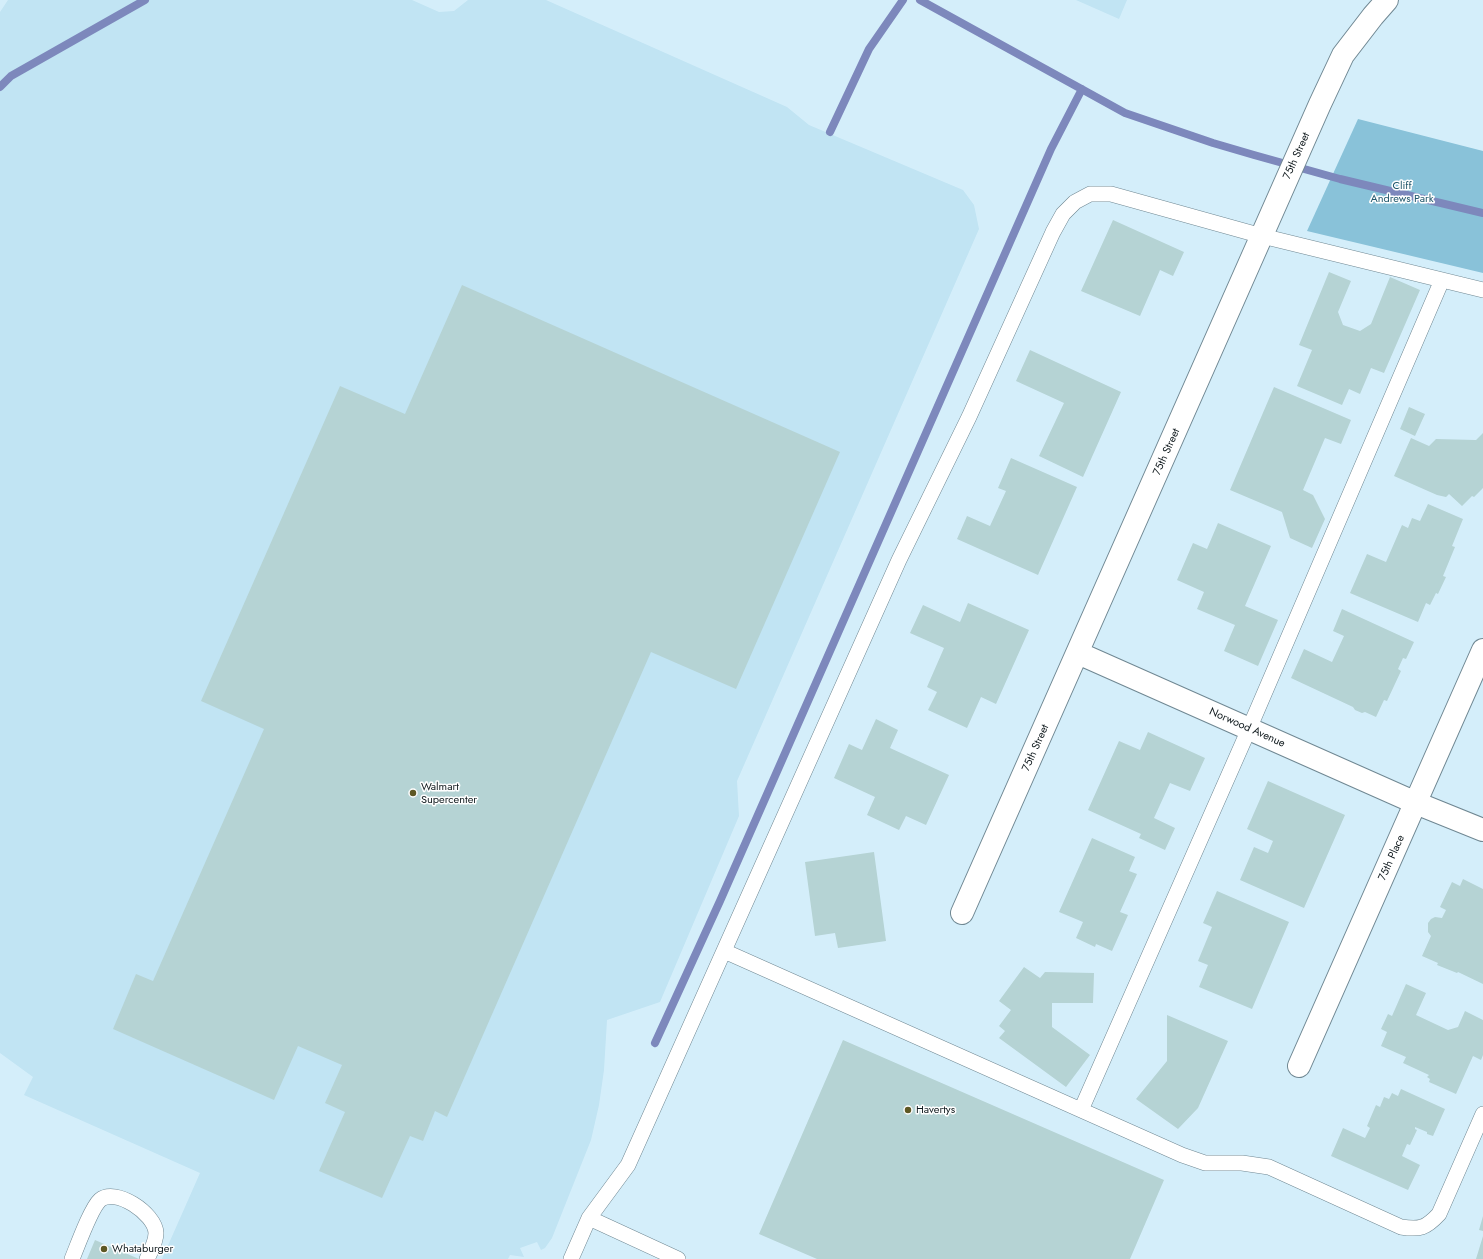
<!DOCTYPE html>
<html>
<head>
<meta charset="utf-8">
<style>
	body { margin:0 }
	canvas { display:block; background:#d4eefa }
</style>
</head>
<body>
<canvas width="1483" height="1259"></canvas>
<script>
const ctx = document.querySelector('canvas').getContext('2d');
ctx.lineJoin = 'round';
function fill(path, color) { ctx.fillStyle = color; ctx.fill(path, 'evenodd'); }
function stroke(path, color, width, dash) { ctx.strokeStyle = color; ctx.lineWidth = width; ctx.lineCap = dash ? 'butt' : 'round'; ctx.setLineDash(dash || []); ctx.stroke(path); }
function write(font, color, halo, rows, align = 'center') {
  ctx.font = font + ' Jost,sans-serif'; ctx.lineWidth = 3; ctx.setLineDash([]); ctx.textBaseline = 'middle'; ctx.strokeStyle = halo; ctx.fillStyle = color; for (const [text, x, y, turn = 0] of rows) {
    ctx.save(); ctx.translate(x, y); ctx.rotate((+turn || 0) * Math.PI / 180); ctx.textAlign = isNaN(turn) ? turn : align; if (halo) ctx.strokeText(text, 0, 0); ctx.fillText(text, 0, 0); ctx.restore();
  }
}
const built = new Path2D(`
	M8,0h404l27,12 15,-1 14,-11h78l241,107 22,18 154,65 11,15 5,24 -242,552 2,35 -79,186 -53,18 -3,50 -5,35 -8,35 -39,98 -7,10 -4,2 -4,-8 -17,6 4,9 -14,-2 -2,4h-346l38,-86 -176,-78 9,-18 -33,-24v-1041z
	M1076,0h51l-8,19z`);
const green = new Path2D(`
	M1358,119l125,32v122l-176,-42z`);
const stream = new Path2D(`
	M920,0l205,113 88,30 41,12 86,24 143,34
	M0,87l11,-11 134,-76
	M830,132l39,-83 34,-49
	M655,1043l65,-142 331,-752 31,-60`);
const building = new Path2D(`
	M1113,220l71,32 -11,24 -13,-6 -20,46 -59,-25z
	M1329,272l22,9 -13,31 5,13 17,6 11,-7 19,-47 30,13 -36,83 -13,-5 -11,26 -11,-5 -7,16 -45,-19 15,-36 -13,-5z
	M462,285l378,167 -104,237 -85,-37 -204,465 -12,-6 -12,30 -13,-5 -28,62 -63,-27 26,-59 -20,-9 17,-38 -44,-19 -24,54 -161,-71 23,-55 17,7 111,-252 -63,-28 139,-315 65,28z
	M1030,350l91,42 -38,85 -44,-21 25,-53 -48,-22z
	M1274,387l77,33 -10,24 -16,-6 -22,52 10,5 12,24 -13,29 -22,-10 -8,-26 -52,-22z
	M1409,407l16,7 -10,22 -15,-7z
	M1483,433v55l-9,9 -2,-1 -10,10 -13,-12 -3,3 -9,-2 -43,-19 17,-38 18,8 7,-7 40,1z
	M1011,458l66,29 -39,88 -81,-36 10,-23 23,10 16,-35 -8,-3z
	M1428,504l35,15 -11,27 3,1 -12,29 3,1 -8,17 -2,-1 -6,12 -4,-2 -8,19 -68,-29 17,-39 19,8 16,-37 6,3 4,-10 8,3z
	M1218,523l53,23 -26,60 33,14 -20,46 -34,-15 11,-26 -38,-16 7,-17 -27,-12 16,-37 14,6z
	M968,603l61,27 -33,74 -15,-7 -14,31 -39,-18 9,-18 -10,-5 17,-39 -34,-15 13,-28 37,17z
	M1342,609l72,33 -8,17 -3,-1 -5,11 3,2 -14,30 -3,-1 -8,17 -11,-5 -3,1 -7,-3 -2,-3 -62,-29 13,-29 28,13 12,-26 -11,-5z
	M876,719l22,11 -8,18 59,27 -23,50 -20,-9 -7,14 -32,-15 8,-18 -41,-19 15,-34 13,6z
	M1148,732l57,26 -15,33 -20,-8 -16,35 21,10 -10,22 -26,-12 2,-4 -53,-24 31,-69 21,9z
	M1268,781l77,34 -41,93 -64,-28 14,-33 14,6 5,-12 -26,-12z
	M1092,838l43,19 -6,14 8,3 -17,38 8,3 -16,36 -16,-7 -1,3 -19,-9 7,-16 -24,-10z
	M874,852l12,89 -48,7 -3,-15 -20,3 -10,-74z
	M1463,879l20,10v95l-25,-12 -1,1 -20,-8 1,-2 -16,-7 9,-20 -3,-4v-9l3,-4 4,-2 7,1 4,-8 -6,-3 12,-25 8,4z
	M1217,891l72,31 -37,87 -53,-22 9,-22 -10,-4 14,-34 -9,-4z
	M1024,967l16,11 5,-6 49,1 -1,30h-41v24l38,28 -24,32 -67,-49 6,-7 -6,-5 12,-16 -12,-9z
	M1406,984l20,9 -10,22 32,15 10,-3 7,-16 18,9v35l-2,5 -8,-4 -17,38 -27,-12 1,-3 -3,-2 2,-2 -26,-12 3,-6 -25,-11 6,-14 -6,-3 7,-15 4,2z
	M1167,1015l61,26 -30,67 -20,21 -42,-30 31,-38z
	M843,1040l321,140 -34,79h-313l-58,-25z
	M1401,1089l44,20 -12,27 -6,-2v-2l-12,-5v2l2,1 -7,15 -3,-1 -5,12 18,9 -12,25 -77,-34 12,-28 22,10 5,-10 -3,-2 9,-21 4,2 4,-10 5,2 3,-6 6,3z
	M1483,1216v15l-4,-1z
	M1483,1236v23h-7z
	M95,1240l44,19h-52z`);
const service = new Path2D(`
	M724,951l458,204 23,8h37l27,4 132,60c19,3 25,1 38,-13l44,-100
	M1081,1110l168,-381 193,-449
	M589,1218l89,41
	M72,1259c5,-12 19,-51 28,-59 15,-13 55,13 56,33 0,9 -5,18 -9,26
	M571,1259l18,-41 39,-53 271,-605 70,-143 84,-185 10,-18 12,-12 15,-8h21l151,42 221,54`);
const minor = new Path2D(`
	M1078,653l338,150 67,27
	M962,913l358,-809 23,-49 30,-39 14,-16
	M1299,1066l184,-416`);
const markers = [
	[413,793,4,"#5e5824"],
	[908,1110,4,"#5e5824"],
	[104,1249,4,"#5e5824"]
];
const streetNames = [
	["75th Street",1297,156,-66],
	["75th Street",1167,452,-66],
	["Norwood Avenue",1247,728,24],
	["75th Street",1036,748,-66],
	["75th Place",1392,858,-66]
];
const parkNames = [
	["Cliff",1402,186],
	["Andrews Park",1402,199]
];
const poiNames = [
	["Walmart",421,787],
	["Supercenter",421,800],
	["Havertys",916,1110],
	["Whataburger",112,1249]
];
fill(built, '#c1e4f3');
fill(green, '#89c2d9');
stroke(stream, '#7d88bc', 8);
fill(building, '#b5d3d4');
stroke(service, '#708893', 16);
stroke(minor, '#708893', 24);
stroke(service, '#fff', 15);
stroke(minor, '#fff', 22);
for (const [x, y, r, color] of markers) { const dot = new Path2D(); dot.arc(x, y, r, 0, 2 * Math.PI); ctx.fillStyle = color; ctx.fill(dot); stroke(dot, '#fff', 1.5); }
write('11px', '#0e181c', '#fff', streetNames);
write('11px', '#20576b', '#fff', parkNames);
write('11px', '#0e181c', '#fff', poiNames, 'left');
</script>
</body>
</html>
